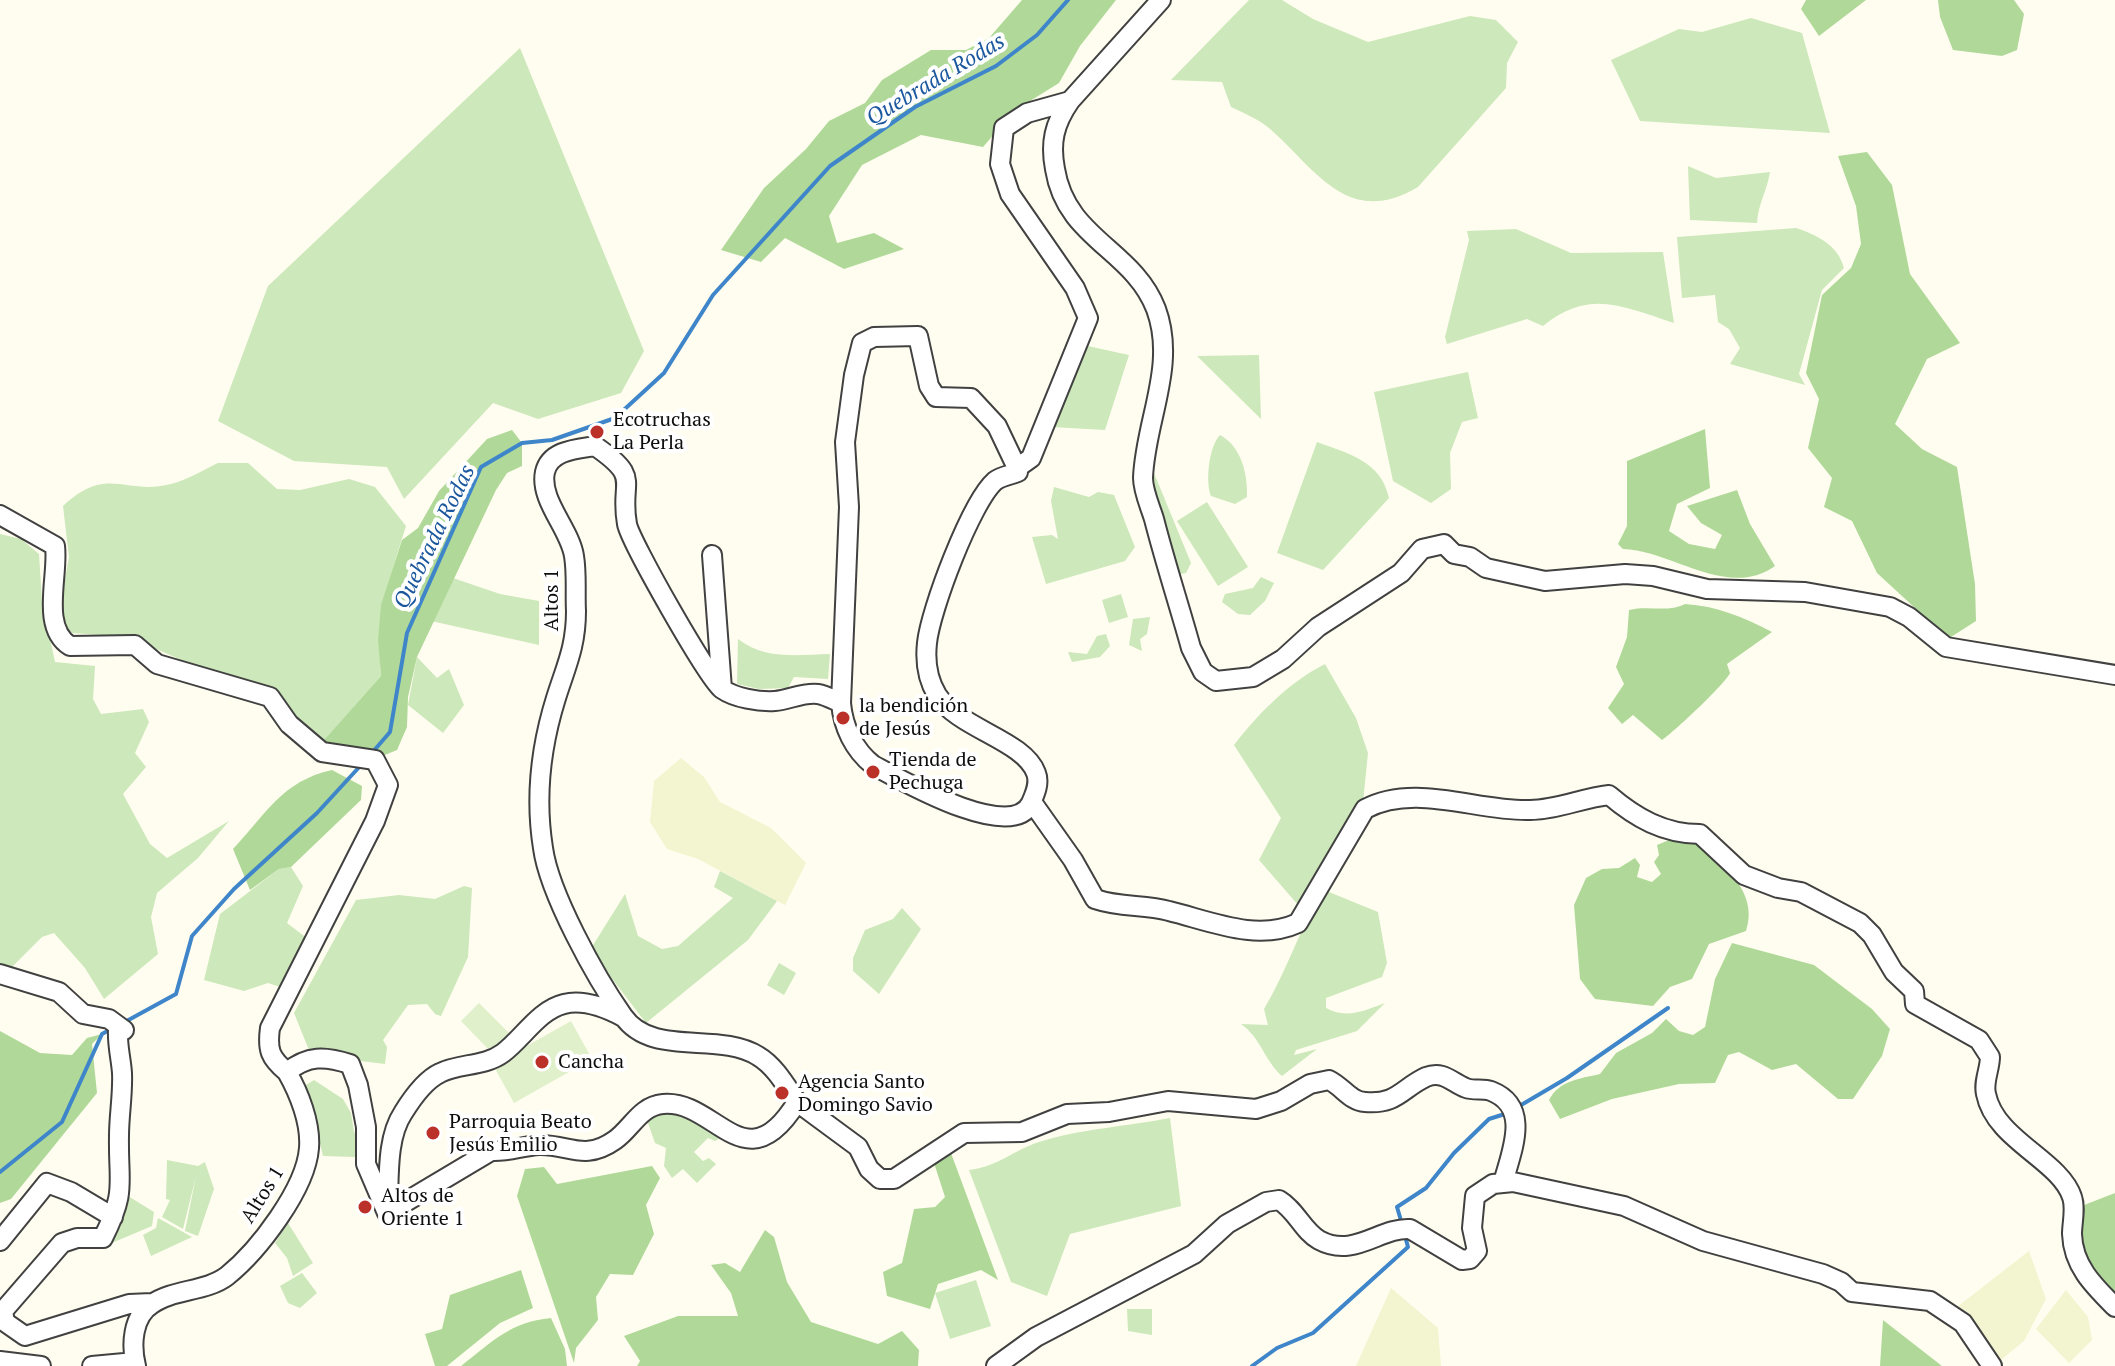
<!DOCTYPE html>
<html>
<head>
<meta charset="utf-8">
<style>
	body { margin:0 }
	canvas { display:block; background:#fffdef }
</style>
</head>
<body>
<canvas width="2115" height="1366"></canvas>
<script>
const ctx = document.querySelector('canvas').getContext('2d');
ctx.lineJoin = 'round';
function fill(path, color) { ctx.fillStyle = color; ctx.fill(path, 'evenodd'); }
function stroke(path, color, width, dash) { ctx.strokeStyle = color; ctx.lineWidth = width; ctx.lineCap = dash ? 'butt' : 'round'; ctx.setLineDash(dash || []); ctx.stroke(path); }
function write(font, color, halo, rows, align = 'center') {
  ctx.font = font + ' "PT Serif",serif'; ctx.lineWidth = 8; ctx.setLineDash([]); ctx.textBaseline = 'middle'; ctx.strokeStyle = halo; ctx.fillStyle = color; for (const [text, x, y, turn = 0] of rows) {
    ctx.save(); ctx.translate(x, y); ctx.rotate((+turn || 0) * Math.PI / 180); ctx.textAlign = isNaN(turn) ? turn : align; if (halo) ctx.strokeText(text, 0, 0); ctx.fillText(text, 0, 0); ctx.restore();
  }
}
const farmland = new Path2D(`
	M681,758l23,19 16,25 51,26 35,35 -21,42 -87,-46 -31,-10 -17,-27 4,-41z
	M2029,1251l17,48 -22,42 -28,23 -39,-57z
	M1391,1288l47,40 3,38h-85z
	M2066,1290l22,27 4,23 -23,23 -33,-34z`);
const green = new Path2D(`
	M1249,0h33l31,19 55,23 102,-26 26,4 22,22 -11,21 -1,25 -88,99c-71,42 -102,-18 -149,-59 -11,-9 -25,-15 -38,-21l-9,-25 -51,-2z
	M1751,18l51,15 28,100 -190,-12 -29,-61 68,-31 23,3z
	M520,48l124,303 -23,42 -83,26 -45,-16 -89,96 -17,-32 -93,-6 -76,-40 50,-135z
	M1688,166l28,12 54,-6c-3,19 -12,32 -13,51l-67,-3z
	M1796,228c21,7 42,17 48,40l-22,22 -23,84 6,11 -75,-21 10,-16 -11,-19 -11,-7 -3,-27 -33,3 -5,-61z
	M1516,229l55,24 92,-1 11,71c-51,-16 -84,-35 -131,3l-16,-7 -80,25 -2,-7 24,-97 -2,-9z
	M1083,345l46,10 -24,75 -53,-3z
	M1259,355l2,64 -64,-63z
	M1468,372l10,46 -16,4 -12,31 1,36 -20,14 -38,-22 -19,-89z
	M1220,435c21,11 28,39 27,62l-12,7 -24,-8c-6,-14 -2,-50 9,-61z
	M1317,442c32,12 64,19 72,56l-66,72 -46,-17z
	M218,463h30l29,26 23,1 49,-11 26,8 31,39c-17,54 -30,92 -25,150l-58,65 -63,-56 -58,-16 -73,-32 -57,-4 -7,-7 -3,-31 7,-38 -6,-51c45,-42 61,-10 108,-22 16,-4 32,-14 47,-21z
	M1154,473l37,90 -5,10 -10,2 -29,-97z
	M1054,487l35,10 9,-5 16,3 21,52 -10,14 -79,23 -14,-47 20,-2 6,4 -7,-38z
	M1207,502l41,65 -30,19 -41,-65z
	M0,534l21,5 18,15 3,47 13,61 40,4 -2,33 8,15 42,-5 6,13 -14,31 11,14 -23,27 27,50 17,14 62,-37 -31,37 -41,35 -6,24 7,37 -54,45 -19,-31 -31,-35 -12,4 -30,30 -12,-4z
	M1261,577l13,6 -9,18 -15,14 -12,-1 -16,-12 3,-8 28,-6z
	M453,578l47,16 39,7v44l-108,-24z
	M1121,594l7,23 -19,6 -7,-23z
	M1150,617l-3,17 -7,5 2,12 -13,-6 4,-26z
	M1106,634l4,12 -10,11 -28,5 -4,-10 19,2 10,-18z
	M738,639c27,21 59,16 92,15l-2,25 -34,-2 -6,11 -29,1 -22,-5z
	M417,657l20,21 12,-9 15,36 -21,28 -35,-28z
	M1325,664l31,54 12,35 -6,59 -63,94 -40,-46 22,-42 -47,-73c25,-32 54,-62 91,-81z
	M291,867l12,19 -16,37 21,16 -22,50 -18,-6 -24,8 -40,-11 16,-66 59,-45z
	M720,871l57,30 -29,39 -102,83 -56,-73 35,-56 13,42 24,13 16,-3 55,-48 -19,-11z
	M464,886l8,2 -4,69 -27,59 -6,-2 -8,-10 -19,1 -25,35 4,7 -2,17 -74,-9 -17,-42 62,-113 43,-5 36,4z
	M1324,890l54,22 9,51 -5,14 -56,21v10c20,11 38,3 59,-5l-28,28 -61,19 -2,5 23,-6 -35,27c-18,-16 -21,-38 -41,-52l27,1 -4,-16c23,-38 35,-80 60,-119z
	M902,908l19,21 -42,65 -26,-23v-13l12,-28 28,-11z
	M779,963l17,10 -12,22 -17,-10z
	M314,1080l29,19 8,14 3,19 9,11 -8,14 -32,-1 -17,-71z
	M670,1108l36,16 14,14 -5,3 -7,-3 -14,14 9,9 6,-3 7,6 -19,19 -14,-14 -11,9 -8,-12 2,-18 -11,-5 -8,-23z
	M1170,1118l11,88 -111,28 -23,62 -36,-14 -42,-112c28,-3 45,-20 70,-28 45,-14 86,-15 131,-24z
	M167,1160l31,6 7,-4 9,27 -16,47 -13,-5 11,-55 -13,53 -21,-12 8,-17 -4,-1z
	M128,1196l26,16 -2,14 -45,19z
	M158,1218l34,19 -41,19 -8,-21 13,-7z
	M288,1223l25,40 -20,13 -6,-18 -12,-15z
	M302,1273l15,20 -17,15 -12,-5 -8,-17z
	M976,1280l15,46 -41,13 -15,-46z
	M1127,1309h25v26l-24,-4z`);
const forest = new Path2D(`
	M1022,0h94l-36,46 -21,37 -45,28 -31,36 -62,-12 -59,30 -33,51 8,27 37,-10 30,16 -60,20 -59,-31 -24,24 -40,-12 43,-62 42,-39 23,-28 36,-18 17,-23 49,-30h35l23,-12z
	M1806,0h60l-47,36 -18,-27z
	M1938,0h76l10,14 -7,36 -15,6 -49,-6 -13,-33z
	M1867,152l25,33 18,89 50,69 -33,16 -32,65 27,25 35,18 18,117 1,37 -25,16 -23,-17 -51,-47 -25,-52 -28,-14 8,-29 -24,-30 11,-49 -13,-26 16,-78 29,-27 10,-24 -5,-38 -18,-50z
	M1705,429l5,59 -33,16 -8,27 20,13 26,5 7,-14 -21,-12 -14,-17 50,-16 13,34 25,42c-47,34 -104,-16 -152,-17l-5,-5 9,-18v-65z
	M512,430l10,13v23l-15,7 -11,17 -79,167 -9,40 -1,30 -10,23 -17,7 -57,-16 58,-65 -3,-36 3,-35 21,-65 16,-12 21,-37 48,-52z
	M1685,604c32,2 58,13 87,28l-45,32 3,9c-4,10 -57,60 -68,67l-29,-25 -11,9 -14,-16 16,-24 -8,-17 11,-30 2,-27c20,-5 39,3 56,-6z
	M332,770l30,16 -1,14 -70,67 -12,2 -29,21 -17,-41c33,-35 49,-68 99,-79z
	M1694,837c26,25 66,54 52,94l-37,13 -17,35 -22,8 -17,19 -58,-7 -15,-20 -6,-74 12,-27 16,-9 17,-1 16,-10 5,7 -3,12 15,5 9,-8 -7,-12 5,-7 -2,-10 17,-7z
	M1732,943l82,22 58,44 18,20 -8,27 -29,43h-15l-42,-35 -24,6 -33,-18 -11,3 -13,28 -36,1 -67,15 -52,20 -11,-19c11,-20 30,-21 51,-26l16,-21 36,-20 14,-14 13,12 14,4 12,-8 10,-48z
	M0,1031l40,22 32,2 15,-17 15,-4 -10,10 5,49 -86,106 -11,4z
	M951,1153l47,127 -17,-10 -43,14 -8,25 -43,-13 -4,-24 19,-9 12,-54 21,-2 10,-10 -11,-34z
	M652,1166l8,12 -14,27 8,29 -21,41 -23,-1 -14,23 2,23 -22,28 -2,15 -57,-167 8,-27 19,-2 13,17z
	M2115,1193v106l-32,-35 -4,-57z
	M765,1230l9,7 13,45 24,40 67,22 24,-13 17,19 -1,16h-281l3,-5 -16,-25 54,-20h60l-7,-23 -20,-28 14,-2 15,9z
	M521,1270l12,38 -33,15 -53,43h-12l-10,-32 17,-5 8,-34z
	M551,1318l14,31 2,17h-106c31,-24 49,-44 90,-48z
	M1883,1320l59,46h-62z`);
const pitch = new Path2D(`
	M479,1003l30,30 -19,18 -29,-30z
	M571,1021l21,38 -78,44 -21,-38z`);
const stream = new Path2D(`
	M371,754l19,-22 17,-99 74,-166 41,-24 30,-3 63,-22 49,-45 49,-78 117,-129 85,-59 81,-41 41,-31 31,-35
	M123,1023l53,-29 16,-58 42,-47 83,-76 45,-49
	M1516,1108l51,-30 101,-70
	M0,1172l62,-50 40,-88 9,-5
	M1402,1224l-5,-17 29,-19 28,-35 35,-34 19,-6
	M1252,1366l25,-18 36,-15 95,-86 -3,-11`);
const minor = new Path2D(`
	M1161,0l-91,101c-16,23 -20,42 -15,68 11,70 78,80 101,140 21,57 -11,112 -13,169 0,13 7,28 11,41 11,43 25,86 37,129l12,24 13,9 37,-4 30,-18 35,-32 83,-54 21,-24 22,-5 10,10 16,3 16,11 59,13 80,-7 28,2 54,13 98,3 85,15 19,10 37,30 169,28
	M0,515l55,31c4,29 -15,81 15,100l65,-1 22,19 113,33 19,27 33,28 53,8 13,25 -13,36 -105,207c-3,22 0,30 17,44
	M712,555l10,134
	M841,703l8,-196 -4,-65 9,-67 8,-32 12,-6 44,-1 11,50 7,11 35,1 26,28 20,42
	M1032,802l41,58 22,39c26,9 49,5 74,12 41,10 88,31 129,12l67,-114c50,-27 113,3 165,1 27,0 52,-12 79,-15 27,23 55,39 91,39l44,41 34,13 23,4 59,31 12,12 22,37 20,19 1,13 64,36 11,17c0,12 -7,25 -4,37 9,46 74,66 86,103 4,11 0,26 0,37 1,32 22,52 43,73
	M0,974l59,18 24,22 26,5 15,11 -6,-1c-1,16 3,29 4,44 1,21 -3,42 -3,63 -1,49 8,54 -16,102h-26l-15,5 -59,68 2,11 20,14 104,-32 23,-1
	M797,1102l61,45 11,22 11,10h14l70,-46 58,-1 45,-18 42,-2 59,-11 88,8 25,-8 29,-17 19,-4c14,7 21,21 36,22 32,3 37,-14 61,-25 18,-7 26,6 40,11 8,3 17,0 25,3 41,16 20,61 12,92
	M388,1203c1,-28 -1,-66 15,-90 8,-13 22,-33 37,-40 20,-10 44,-6 63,-20 20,-15 36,-43 61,-49 20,-5 42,4 59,13
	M0,1241l47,-58 24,9 42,25
	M0,1361l41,5
	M92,1366l43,-4
	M136,1366c-5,-20 -4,-50 16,-62 21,-15 54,-12 75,-28 31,-25 79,-87 82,-128 2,-25 -10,-55 -22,-76 21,-17 38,-16 63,-8l8,21 8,42v37l21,49 104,-62c18,1 31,-5 48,-6 30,-1 45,17 76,-5 17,-12 25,-34 48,-36 53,-5 82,82 134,-2 -11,-16 -22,-36 -39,-46 -40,-25 -106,2 -135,-40 -27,-38 -74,-123 -80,-168 -8,-50 -2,-102 13,-150 10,-32 20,-51 20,-87 -1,-18 1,-37 -2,-55 -4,-27 -35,-56 -29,-84 5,-22 32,-23 50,-26 48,33 24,34 32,78 3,17 82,156 95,165 13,9 37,13 53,12 14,-1 28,-9 43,-7 7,1 16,6 23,9 2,24 13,47 32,62 28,15 139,79 158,38 4,-9 9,-20 5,-30 -12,-33 -77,-44 -99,-78 -9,-15 -12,-34 -10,-52 3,-32 44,-141 68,-162 6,-5 16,-6 23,-9l-1,-4 14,-10 57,-140 -13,-30 -65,-94 -10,-30 4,-36 23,-15 43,-12
	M996,1366l40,-29 158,-83 33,-30 39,-22 13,-2c17,10 24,31 40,40 35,19 61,-13 91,-11l52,31 8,-1 7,-8 -5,-23 3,-32 18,-12 20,-2 111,24 79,35 120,33 18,8 11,10 78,9 33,22 29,43`);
const markers = [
	[597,432,8,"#bb3029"],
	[843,718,8,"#bb3029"],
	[873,772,8,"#bb3029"],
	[542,1062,8,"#bb3029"],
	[782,1093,8,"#bb3029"],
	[433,1133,8,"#bb3029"],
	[365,1207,8,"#bb3029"]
];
const poiNames = [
	["Ecotruchas",613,420],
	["La Perla",613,443],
	["la bendición",859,706],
	["de Jesús",859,729],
	["Tienda de",889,760],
	["Pechuga",889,783],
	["Cancha",558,1062],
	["Agencia Santo",798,1082],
	["Domingo Savio",798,1105],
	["Parroquia Beato",449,1122],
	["Jesús Emilio",449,1145],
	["Altos de",381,1196],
	["Oriente 1",381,1219]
];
const streetNames = [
	["Altos 1",552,600,-90],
	["Altos 1",263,1195,-58]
];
const waterNames = [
	["Quebrada Rodas",936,80,-31],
	["Quebrada Rodas",435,537,-64]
];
fill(farmland, '#f3f4d0');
fill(green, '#cde8ba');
fill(forest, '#b0d999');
fill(pitch, '#e0f0cb');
stroke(stream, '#3e85ca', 4);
stroke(minor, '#414141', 22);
stroke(minor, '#fff', 18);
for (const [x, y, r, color] of markers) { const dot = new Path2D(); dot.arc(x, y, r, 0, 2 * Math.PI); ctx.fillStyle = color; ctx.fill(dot); stroke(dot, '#fff', 3); }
write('20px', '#0e0e0e', '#fff', poiNames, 'left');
write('20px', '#0e0e0e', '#fff', streetNames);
write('italic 22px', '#1a579d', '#fff', waterNames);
</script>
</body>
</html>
